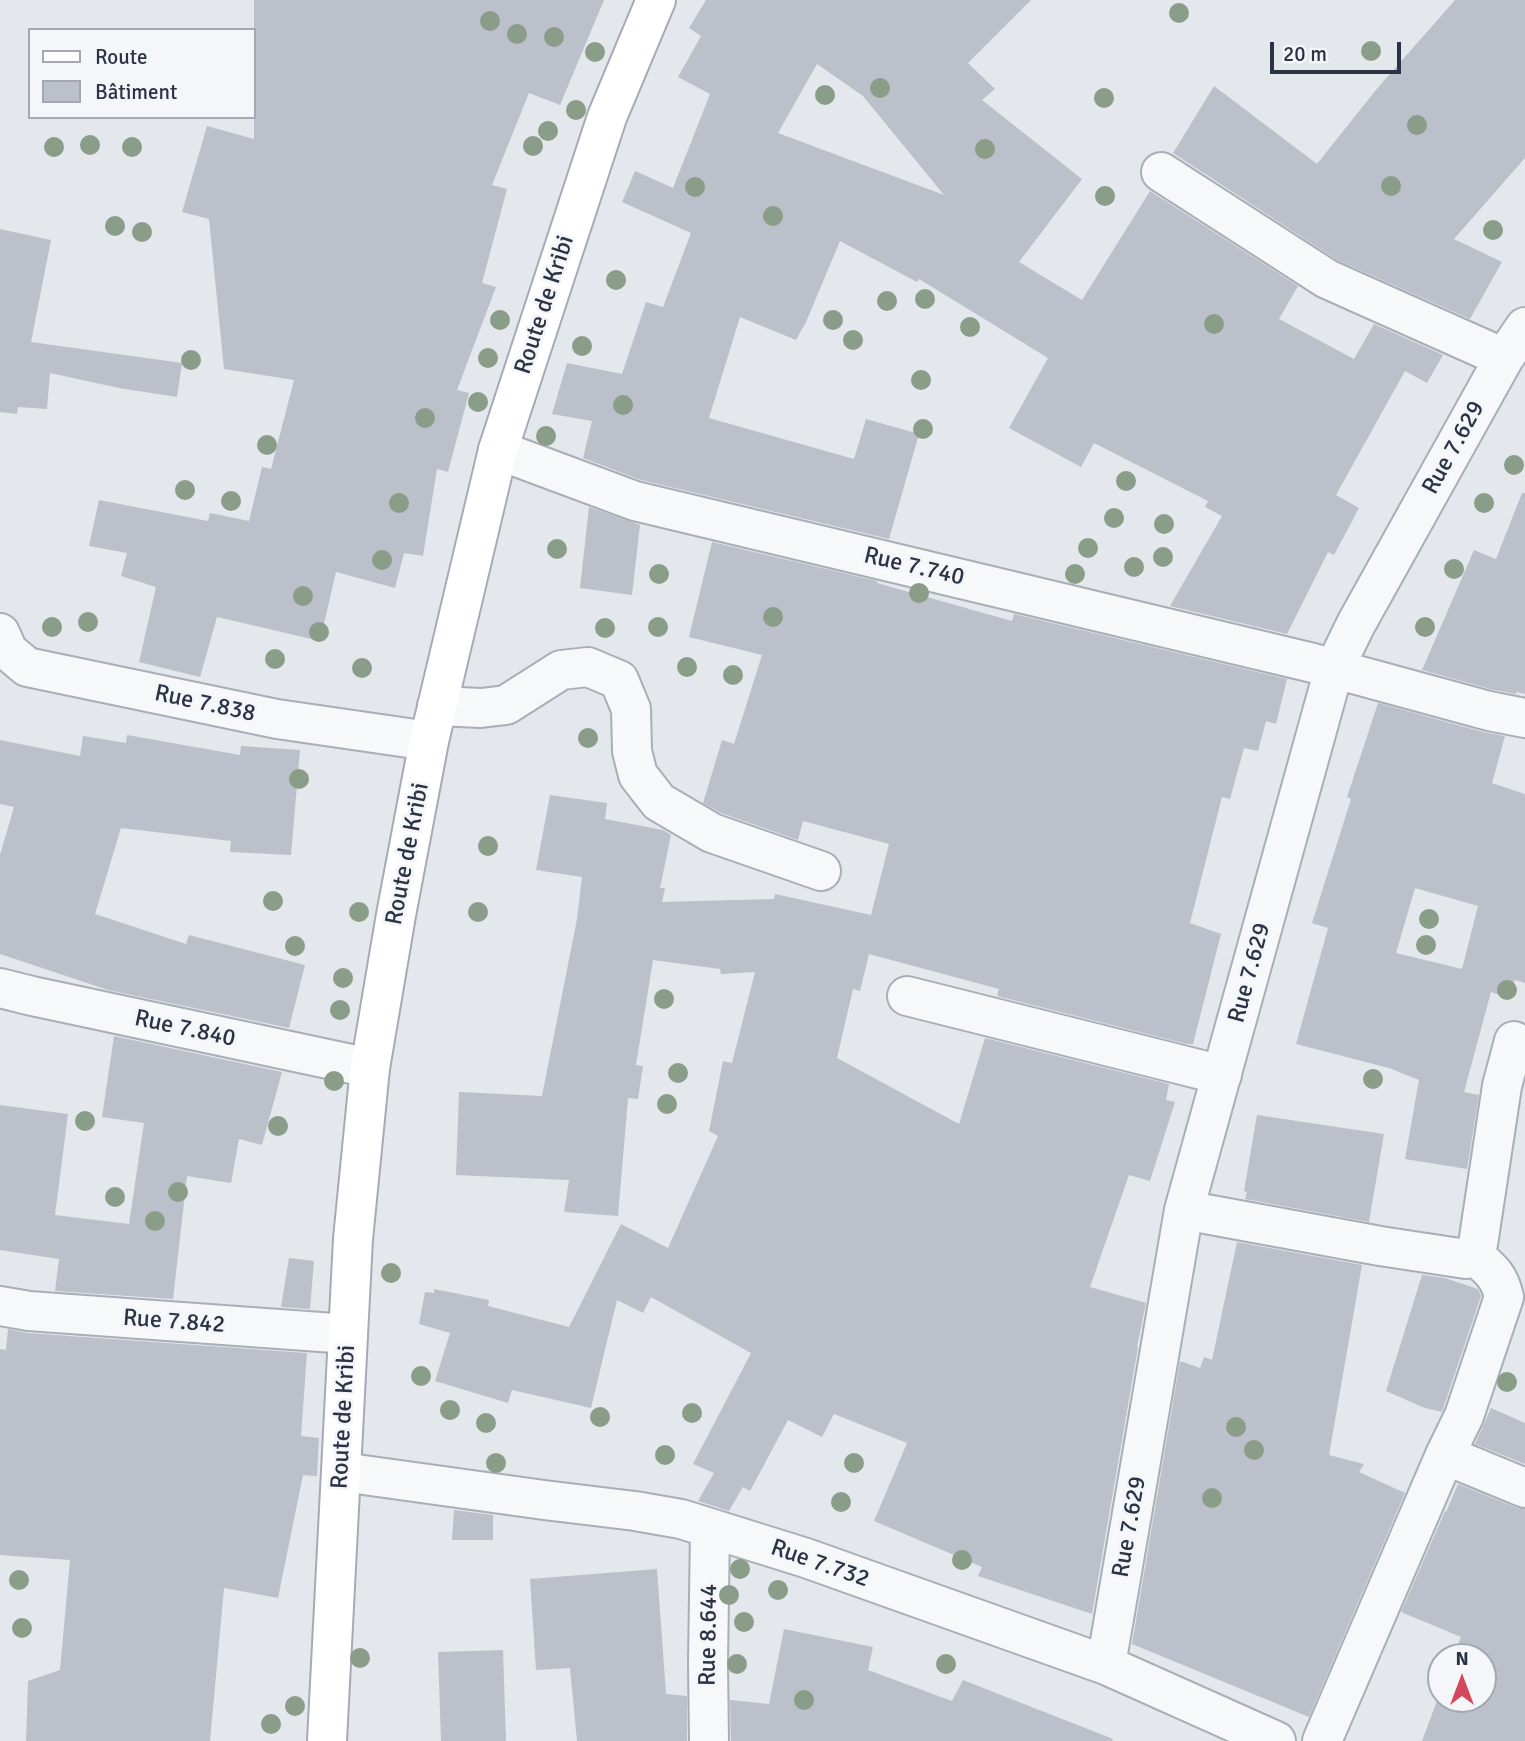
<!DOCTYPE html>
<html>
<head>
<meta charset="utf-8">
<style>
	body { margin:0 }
	#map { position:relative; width:1525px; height:1741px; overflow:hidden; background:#e4e7ec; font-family:Signika,sans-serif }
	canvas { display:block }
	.legend { position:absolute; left:28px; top:28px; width:228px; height:91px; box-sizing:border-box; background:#f4f6f9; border:2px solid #a4a8b1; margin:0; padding:9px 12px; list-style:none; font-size:21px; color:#2b3445 }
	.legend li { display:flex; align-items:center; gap:14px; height:35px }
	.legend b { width:35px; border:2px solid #a4a8b1 }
	.north { position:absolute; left:1427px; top:1643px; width:70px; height:70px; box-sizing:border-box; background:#f4f6f9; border:2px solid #a4a8b1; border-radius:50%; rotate:0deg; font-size:19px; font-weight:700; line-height:28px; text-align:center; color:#2b3445 }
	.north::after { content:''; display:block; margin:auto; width:24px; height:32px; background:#d1495b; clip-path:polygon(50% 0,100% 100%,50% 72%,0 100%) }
	.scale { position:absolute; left:1270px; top:42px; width:131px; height:32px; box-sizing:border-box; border:4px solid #2b3445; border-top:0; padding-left:9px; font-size:21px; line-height:24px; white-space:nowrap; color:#2b3445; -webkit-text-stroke:5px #f4f6f9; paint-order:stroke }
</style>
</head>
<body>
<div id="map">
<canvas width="1525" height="1741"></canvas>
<ul class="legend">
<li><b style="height:9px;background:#fff"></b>Route</li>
<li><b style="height:19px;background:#bbc0ca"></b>Bâtiment</li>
</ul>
<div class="north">N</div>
<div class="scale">20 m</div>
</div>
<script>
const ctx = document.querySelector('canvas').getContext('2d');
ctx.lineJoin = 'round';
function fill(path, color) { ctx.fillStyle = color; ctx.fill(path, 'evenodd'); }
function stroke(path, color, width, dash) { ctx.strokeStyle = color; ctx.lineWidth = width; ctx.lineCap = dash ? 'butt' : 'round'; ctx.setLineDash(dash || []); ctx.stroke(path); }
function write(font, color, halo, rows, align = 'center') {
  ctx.font = font + ' Signika,sans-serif'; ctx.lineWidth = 6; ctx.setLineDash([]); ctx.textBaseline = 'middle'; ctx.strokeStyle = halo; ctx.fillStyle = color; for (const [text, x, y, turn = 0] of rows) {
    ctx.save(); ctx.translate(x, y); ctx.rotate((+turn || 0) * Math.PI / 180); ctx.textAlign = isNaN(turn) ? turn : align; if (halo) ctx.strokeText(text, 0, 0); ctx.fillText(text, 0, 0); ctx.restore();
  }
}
const building = new Path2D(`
	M254,0h350l-44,105 -31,-12 -37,92 15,4 -25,94 14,4 -39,103 12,3 -21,79 -11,-3 -14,87 -19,-3 -9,35 -59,-16 -16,69 -103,-24 -17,60 -61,-15 17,-75 -35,-11 6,-23 -38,-7 10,-46 109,21 2,-8 39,8 13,-54 9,2 23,-89 -70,-11 -15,-150 -27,-7 25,-86 47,13z
	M706,0h325l-63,63 27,26 -13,11 100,79 -63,83 63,38 68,-109 148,95 -19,33 75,40 20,-35 69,31 -16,28 -22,-12 -69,124 23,13 -25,47 -6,-3 -41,82 -117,-28 52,-90 -17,-9 3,-6 -114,-58 -13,24 -72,-39 39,-70 -129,-79 -2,3 -77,-41 -34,81 -10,18 -56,-23 -31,101 145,41 12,-40 53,15 -30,105 -248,-59 -58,-22 9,-37 -40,-7 15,-51 55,11 24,-72 17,5 28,-74 -69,-31 13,-31 38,17 37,-94 -32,-17 23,-41 -12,-8zM817,64l46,32 81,99 -166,-62z
	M1455,0h70v158l-71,81 48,23 -32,57 -133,-59 -164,-107 41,-67 103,78 58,-73z
	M0,229l51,11 -20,102 151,21 -5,34 -58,-9 -69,-15 -3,36 -29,-2 -1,7 -17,-2z
	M1522,493h3v201l-8,-2 -1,2 -22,-4 -72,-20 52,-120 22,9z
	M589,507l51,18 -8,70 -52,-7z
	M712,542l165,39v2l135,38 2,-7 273,65 -11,45 -10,-3 -8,30 -14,-3 -14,51 -8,-2 -32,126 31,11 -28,110h-6l-190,-48 2,-7 -130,-35 -9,37 -7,-2 -16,69 122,66 26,-86 184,46 -3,16 9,2 -25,79 -21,-6 -39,112 56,16 -9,44h1l-46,267 -114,-38 4,-9 -108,-46 33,-78 -73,-29 -12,23 -34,-17 -38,71 -7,-4 -14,24 -31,-10 16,-28 -21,-9 58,-111 -100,-56 -8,16 -26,-13 -26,108 -79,-18 -4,13 -73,-22 15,-48 -31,-9 6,-32 9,1v-4l55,11 -1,6 81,21 52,-103 47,24 50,-112 -9,-5 14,-70 9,2 23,-91 -34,2 -1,-5 -67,-9 -17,105 7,1 -5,33 -10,-1 -10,118 -54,-4 5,-32 -113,-5 3,-83 83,4 35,-177 5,-42 -46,-7 14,-75 57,8 -2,16 58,11 8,5 -11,53h5l-3,14 112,-3 1,-5 96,21 18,-71 -86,-23 -5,19 -77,-27 -18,-10 19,-63 12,4 28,-89 -73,-18z
	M1378,703l105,29 22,4 -13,47 33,11v189l-10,-3 -6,18 -18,-6 -27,100 15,3 -12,74 -62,-10 14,-79 -30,-12 -93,-24 32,-116 -16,-5 39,-124 -4,-2zM1415,888l63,18 -16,63 -66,-16z
	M127,735l113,20 1,-9 59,4 -9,105 -61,-3 1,-11 -110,-13 -26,86 91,30 3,-9 116,30 -16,63 -181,-38 -108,-36v-99l14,-48 -14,-3v-64l80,16 3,-20 43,7z
	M114,1036l168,36 -20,73 -23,-6 -8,44 -44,-7 -14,123 -118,-8 4,-32 -59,-9v-145l68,9 -13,101 74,9 15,-101 -42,-6z
	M1257,1115l127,19 -15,88 -124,-23 2,-7 -3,-1z
	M1237,1242l125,23 -33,190 35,9 -5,8 46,21 -96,224 -177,-73 48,-283 20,7 4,-11 8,3z
	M289,1258l25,3 -4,48 -29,-2z
	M1422,1275l23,3 33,11 3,7 -39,116 -17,-4 -39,-17z
	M8,1329l19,4 280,20 -6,83 18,2 -2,38 -14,-1 -25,123 -54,-10 -14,153h-184l2,-60 32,-11 10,-110 -70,-5v-206l6,1z
	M1491,1408l34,15v41l-50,-20z
	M1458,1484l59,24 8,1v232h-103l19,-51v9h42v-42h-30l8,-20 -60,-25 44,-101 1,1z
	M454,1510l39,5v25h-41z
	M657,1569l9,125 21,2v45h-110l-7,-73 -34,2 -6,-91z
	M784,1629l89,18 -5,23 84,31 11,-21 150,59 -1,2h-381l-1,-41 39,4z
	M503,1650l3,91h-65l-3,-89z`);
const minor = new Path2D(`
	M1161,172l166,107 177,79
	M498,450l137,51 678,162 176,48 36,7
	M0,633l8,18 19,16 250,52 152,22
	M437,706l44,2 25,-3 55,-35 27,-3 31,13 12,29 1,42 6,24 21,27 53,31 109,38
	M0,988l32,8 338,72
	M907,996l315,79
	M1184,1210l196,36 86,13 8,-4 4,-11 24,-158 12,-45
	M0,1306l29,5 319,23
	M1445,1455l80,33
	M342,1472l202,28 91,11 46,8 125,39 300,107 170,76
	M1106,1665l78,-455 150,-541 22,-45 148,-266 21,-31
	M709,1741l-1,-78 2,-134
	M1322,1741l123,-286 19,-39 40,-119c-5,-22 -14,-28 -30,-42`);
const primary = new Path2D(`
	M327,1741l26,-502 17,-171 26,-153 33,-174 69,-291 109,-333 49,-117`);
const trees = [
	[1179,13],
	[490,21],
	[517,34],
	[554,37],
	[1371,51],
	[595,52],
	[880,88],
	[825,95],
	[1104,98],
	[576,110],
	[1417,125],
	[548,131],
	[90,145],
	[533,146],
	[54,147],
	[132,147],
	[985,149],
	[1391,186],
	[695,187],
	[1105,196],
	[773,216],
	[115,226],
	[1493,230],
	[142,232],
	[616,280],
	[925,299],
	[887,301],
	[500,320],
	[833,320],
	[1214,324],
	[970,327],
	[853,340],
	[582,346],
	[488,358],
	[191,360],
	[921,380],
	[478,402],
	[623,405],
	[425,418],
	[923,429],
	[546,436],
	[267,445],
	[1514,465],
	[1126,481],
	[185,490],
	[231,501],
	[399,503],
	[1484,503],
	[1114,518],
	[1164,524],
	[1088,548],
	[557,549],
	[1163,557],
	[382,560],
	[1134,567],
	[1454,569],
	[659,574],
	[1075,574],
	[919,593],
	[303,596],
	[773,617],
	[88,622],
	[52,627],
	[658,627],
	[1425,627],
	[605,628],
	[319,632],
	[275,659],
	[687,667],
	[362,668],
	[733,675],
	[588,738],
	[299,779],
	[488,846],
	[273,901],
	[359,912],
	[478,912],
	[1429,919],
	[1426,945],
	[295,946],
	[343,978],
	[1507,990],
	[664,999],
	[340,1010],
	[678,1073],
	[1373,1079],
	[334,1081],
	[667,1104],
	[85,1121],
	[278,1126],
	[178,1192],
	[115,1197],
	[155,1221],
	[391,1273],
	[421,1376],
	[1507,1382],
	[450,1410],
	[692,1413],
	[600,1417],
	[486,1423],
	[1236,1427],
	[1254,1450],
	[665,1455],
	[496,1463],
	[854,1463],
	[1212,1498],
	[841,1502],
	[962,1560],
	[740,1569],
	[19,1580],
	[778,1590],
	[729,1595],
	[744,1622],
	[22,1628],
	[360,1658],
	[737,1664],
	[946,1664],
	[804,1700],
	[295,1706],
	[271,1724]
];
const streetNames = [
	["Route de Kribi",545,305,-72],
	["Rue 7.629",1454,448,-61],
	["Rue 7.740",914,567,13],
	["Rue 7.838",205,704,12],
	["Route de Kribi",408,854,-79],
	["Rue 7.629",1250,973,-75],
	["Rue 7.840",185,1029,12],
	["Rue 7.842",174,1322,4],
	["Route de Kribi",344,1417,-87],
	["Rue 7.629",1130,1527,-80],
	["Rue 7.732",820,1564,19],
	["Rue 8.644",709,1635,-89]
];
fill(building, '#bbc0ca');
stroke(minor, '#a9aeb7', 42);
stroke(primary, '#a3abb8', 42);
stroke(minor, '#f7f8fa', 38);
stroke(primary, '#fff', 38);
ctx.fillStyle = '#899d89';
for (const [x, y] of trees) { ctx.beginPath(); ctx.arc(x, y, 10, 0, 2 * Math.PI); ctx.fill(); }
write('24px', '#2b3445', '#f4f6f9', streetNames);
</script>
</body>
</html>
